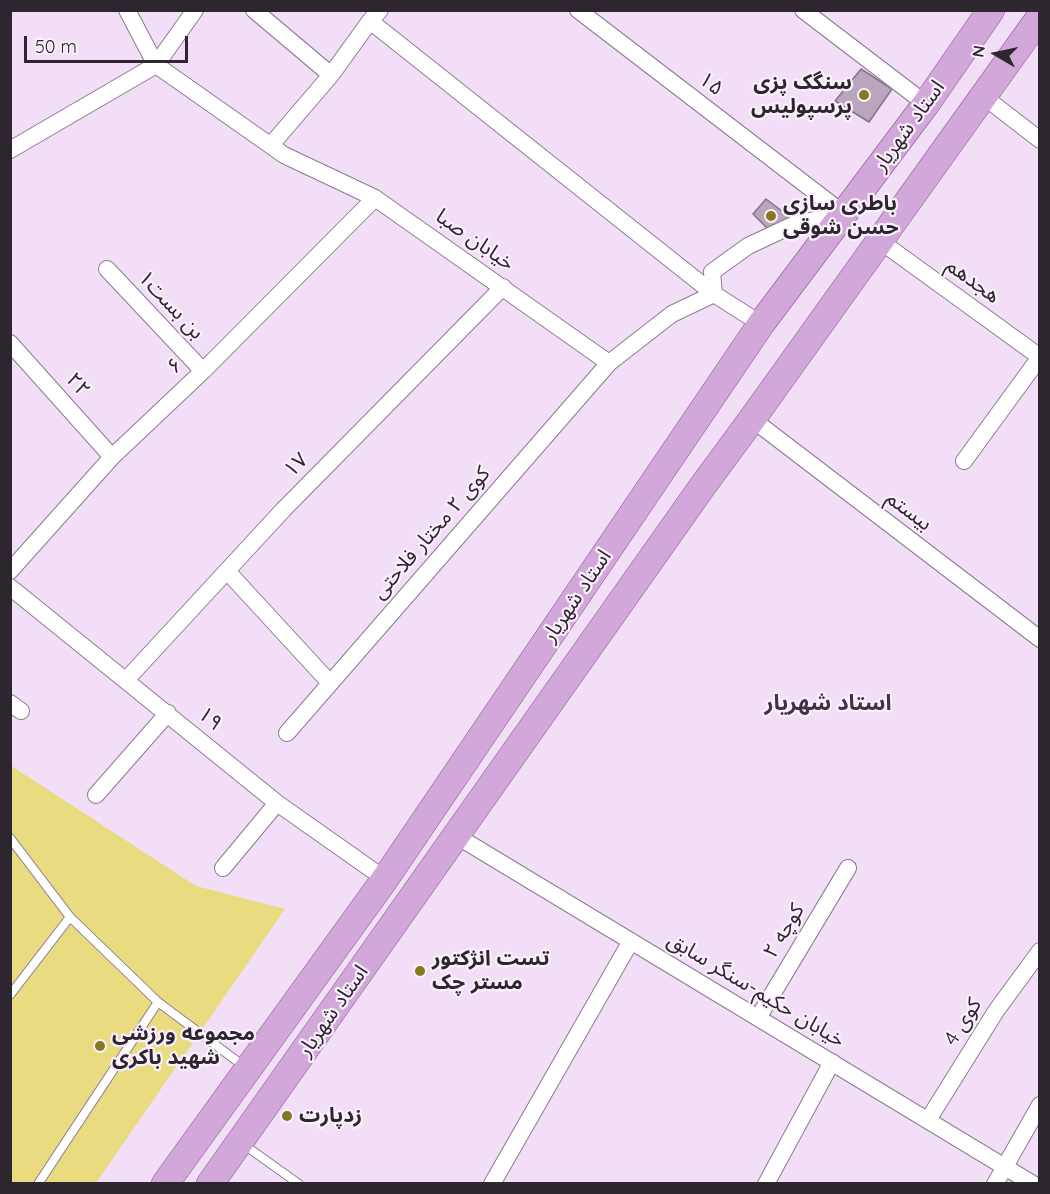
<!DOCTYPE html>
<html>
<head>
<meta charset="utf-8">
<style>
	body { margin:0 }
	#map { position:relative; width:1050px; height:1194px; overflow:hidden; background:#f3def7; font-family:Quicksand,sans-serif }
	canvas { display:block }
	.frame { position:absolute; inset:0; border:12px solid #2d262f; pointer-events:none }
	.north { position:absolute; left:966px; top:24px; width:60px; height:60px; -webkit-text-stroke:4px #fbeffd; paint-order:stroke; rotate:279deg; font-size:16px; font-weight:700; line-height:24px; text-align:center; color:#2d262f }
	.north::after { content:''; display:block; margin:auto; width:21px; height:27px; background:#2d262f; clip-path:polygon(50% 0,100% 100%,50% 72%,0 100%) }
	.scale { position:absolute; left:24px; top:36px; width:164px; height:27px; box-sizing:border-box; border:3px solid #2d262f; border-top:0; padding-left:8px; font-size:18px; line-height:21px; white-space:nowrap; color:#2d262f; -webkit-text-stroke:4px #fbeffd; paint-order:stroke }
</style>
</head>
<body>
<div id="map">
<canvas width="1050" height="1194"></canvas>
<div class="frame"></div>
<div class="north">N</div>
<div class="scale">50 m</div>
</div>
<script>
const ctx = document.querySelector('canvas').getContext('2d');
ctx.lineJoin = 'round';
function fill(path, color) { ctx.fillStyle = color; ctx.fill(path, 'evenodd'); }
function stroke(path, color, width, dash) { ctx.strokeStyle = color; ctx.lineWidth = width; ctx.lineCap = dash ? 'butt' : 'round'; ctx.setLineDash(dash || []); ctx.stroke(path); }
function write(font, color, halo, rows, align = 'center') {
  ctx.font = font + ' Quicksand,"Noto Sans Arabic",sans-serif'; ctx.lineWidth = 4.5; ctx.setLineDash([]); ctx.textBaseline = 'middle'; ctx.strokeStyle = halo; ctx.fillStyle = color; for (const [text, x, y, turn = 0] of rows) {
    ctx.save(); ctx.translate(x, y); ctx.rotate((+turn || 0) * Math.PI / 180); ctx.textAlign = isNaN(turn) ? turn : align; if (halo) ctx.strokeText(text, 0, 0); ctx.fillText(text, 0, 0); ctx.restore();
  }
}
const green = new Path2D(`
	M10,765l186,121 89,23 -189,274h-85z`);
const building = new Path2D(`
	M861,69l31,20 -23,33 -34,-21z
	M766,199l24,18 -21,13 -16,-16z`);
const lane = new Path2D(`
	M10,838l60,79 88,85 87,65
	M10,995l60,-78
	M243,1144l56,40
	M38,1184l120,-182`);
const street = new Path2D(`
	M127,10l29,55 128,90 91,43 234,165 63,-49 42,-20 47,30
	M254,10l77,65
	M578,10l266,204
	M803,10l123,94
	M370,21l344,273
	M983,96l57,44
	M271,145l60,-70 39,-54 10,-11
	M10,150l146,-85 39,-55
	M880,241l160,116
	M107,269l96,102
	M714,294l-2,-22 36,-26 47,-22 49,-10
	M10,343l102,114
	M752,419l288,220
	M964,461l76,-104
	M10,571l102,-114 91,-86 172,-173
	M227,571l103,112
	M10,587l267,216 108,76
	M126,680l158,-171 219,-222
	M10,703l11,8
	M287,733l322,-370
	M96,795l72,-82
	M455,835l578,349
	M223,868l54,-65
	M758,1018l90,-150
	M928,1120l68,-109 44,-60
	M492,1184l139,-243
	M766,1184l66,-122
	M995,1184l45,-79`);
const primary = new Path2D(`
	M165,1184l220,-305 376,-555 165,-220 65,-94
	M210,1184l492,-697 50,-68 288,-402`);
const markers = [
	[864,95,6,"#85791d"],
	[771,216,6,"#85791d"],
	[420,971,6,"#85791d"],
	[100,1046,6,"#85791d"],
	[287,1116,6,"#85791d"]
];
const poiNames = [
	["سنگک پزی",852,83,"right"],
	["پرسپولیس",852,107,"right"],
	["باطری سازی",783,204],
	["حسن شوقی",783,228],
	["تست انژکتور",432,959],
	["مستر چک",432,983],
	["مجموعه ورزشی",112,1034],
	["شهید باکری",112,1058],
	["زدپارت",299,1116]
];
const streetNames = [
	["۱۵",711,84,37],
	["استاد شهریار",909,126,-54],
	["خیابان صبا",475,240,35],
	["هجدهم",973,281,36],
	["بن بست۱",171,305,47],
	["۶",175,366,-43],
	["۲۲",78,385,48],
	["۱۷",296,465,-45],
	["بیستم",909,511,37],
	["کوی ۲ مختار فلاحتی",431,533,-49],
	["استاد شهریار",577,596,-56],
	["۱۹",210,719,40],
	["کوچه ۲",784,931,-59],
	["خیابان حکیم-سنگر سابق",756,990,31],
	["استاد شهریار",333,1011,-55],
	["کوی 4",963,1022,-58]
];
const neighbourhoodNames = [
	["استاد شهریار",828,703]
];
fill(green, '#e8db80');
fill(building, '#b9a6bd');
stroke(building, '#86758a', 1.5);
stroke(lane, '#8d7b91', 10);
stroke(street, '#8d7b91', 18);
stroke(primary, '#83558d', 28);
stroke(lane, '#fff', 8);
stroke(street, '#fff', 16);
stroke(primary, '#d1a8d9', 27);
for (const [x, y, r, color] of markers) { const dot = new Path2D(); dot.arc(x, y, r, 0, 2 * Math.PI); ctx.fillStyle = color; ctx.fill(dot); stroke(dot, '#fbeffd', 2); }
write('bold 21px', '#2d262f', '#fbeffd', poiNames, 'left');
write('21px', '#2d262f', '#fbeffd', streetNames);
write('bold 22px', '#423245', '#fbeffd', neighbourhoodNames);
</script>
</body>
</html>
